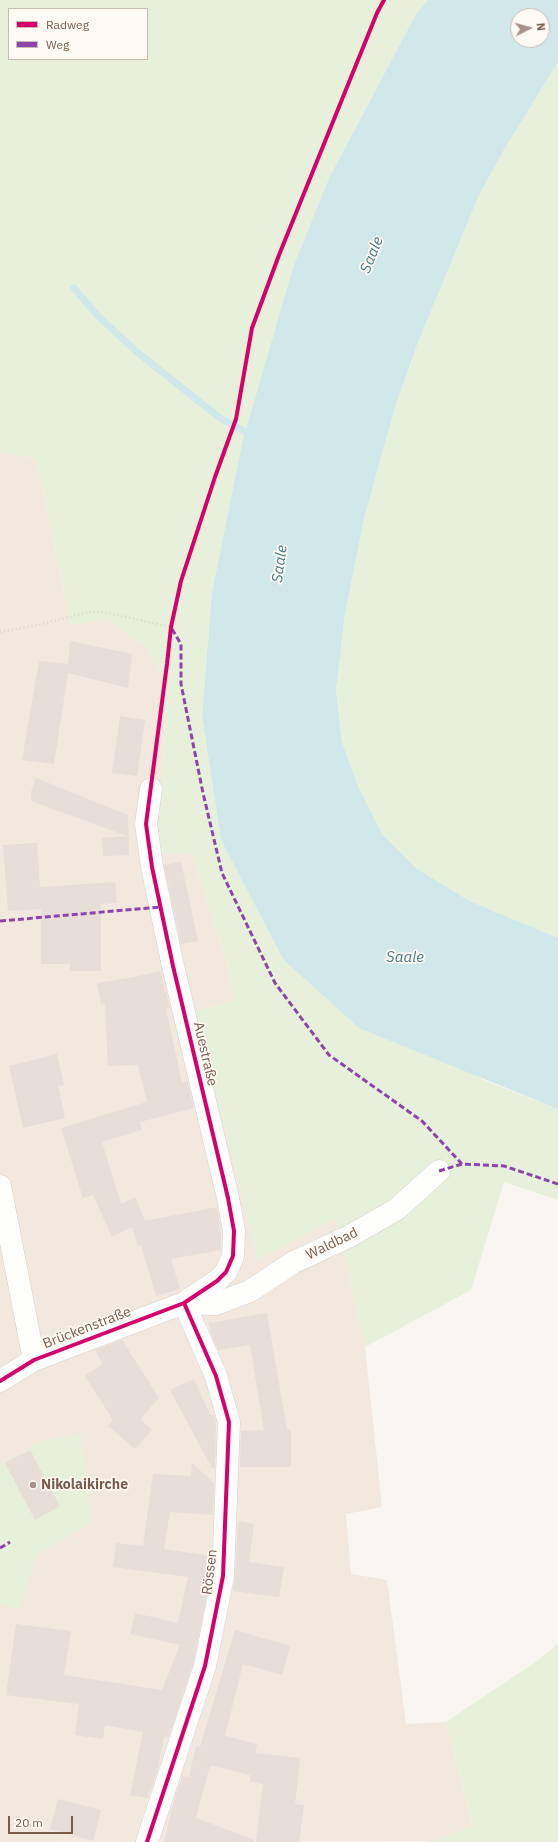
<!DOCTYPE html>
<html>
<head>
<meta charset="utf-8">
<style>
	body { margin:0 }
	#map { position:relative; width:558px; height:1842px; overflow:hidden; background:#f9f5f0; font-family:"IBM Plex Sans",sans-serif }
	canvas { display:block }
	.legend { position:absolute; left:8px; top:8px; width:140px; height:52px; box-sizing:border-box; background:#fffaf3; border:1px solid #cabbb1; margin:0; padding:5px 7px; list-style:none; font-size:12px; color:#7a5c4d }
	.legend li { display:flex; align-items:center; gap:8px; height:20px }
	.legend b { width:20px; border:1px solid #cabbb1 }
	.north { position:absolute; left:510px; top:8px; width:40px; height:40px; box-sizing:border-box; background:#fffaf3; border:1px solid #cabbb1; border-radius:50%; rotate:84deg; font-size:11px; font-weight:700; line-height:16px; text-align:center; color:#7a5c4d }
	.north::after { content:''; display:block; margin:auto; width:14px; height:18px; background:#a69286; clip-path:polygon(50% 0,100% 100%,50% 72%,0 100%) }
	.scale { position:absolute; left:8px; top:1816px; width:65px; height:18px; box-sizing:border-box; border:2px solid #7a5c4d; border-top:0; padding-left:5px; font-size:12px; line-height:14px; white-space:nowrap; color:#7a5c4d; -webkit-text-stroke:3px #fffaf3; paint-order:stroke }
</style>
</head>
<body>
<div id="map">
<canvas width="558" height="1842"></canvas>
<ul class="legend">
<li><b style="height:5px;background:#d6006c"></b>Radweg</li>
<li><b style="height:5px;background:#8e44ad"></b>Weg</li>
</ul>
<div class="north">N</div>
<div class="scale">20 m</div>
</div>
<script>
const ctx = document.querySelector('canvas').getContext('2d');
ctx.lineJoin = 'round';
function fill(path, color) { ctx.fillStyle = color; ctx.fill(path, 'evenodd'); }
function stroke(path, color, width, dash) { ctx.strokeStyle = color; ctx.lineWidth = width; ctx.lineCap = dash ? 'butt' : 'round'; ctx.setLineDash(dash || []); ctx.stroke(path); }
function write(font, color, halo, rows, align = 'center') {
  ctx.font = font + ' "IBM Plex Sans",sans-serif'; ctx.lineWidth = 3.5; ctx.setLineDash([]); ctx.textBaseline = 'middle'; ctx.strokeStyle = halo; ctx.fillStyle = color; for (const [text, x, y, turn = 0] of rows) {
    ctx.save(); ctx.translate(x, y); ctx.rotate((+turn || 0) * Math.PI / 180); ctx.textAlign = isNaN(turn) ? turn : align; if (halo) ctx.strokeText(text, 0, 0); ctx.fillText(text, 0, 0); ctx.restore();
  }
}
const residential = new Path2D(`
	M0,452l36,6 35,167 37,-6 39,28 20,44 -11,161 36,2 35,110 8,36 -39,11 62,249 78,-43 29,130 17,160 -36,7 5,60 36,6 19,144 40,-2 27,106 -39,13 -434,1z`);
const green = new Path2D(`
	M0,0h428l-12,14 -87,164 -36,89 -51,176 -30,149 -10,124 19,124 62,119 203,122 72,28v91l-54,-18 -33,108 -106,57 -29,-129 -78,42 -62,-249 39,-11 -8,-36 -35,-110 -36,-2 11,-161 -20,-44 -39,-28 -37,6 -35,-167 -36,-6zM9,9h138v50h-138z
	M558,62v876l-89,-36 -53,-34 -34,-34 -24,-48 -16,-44 -6,-52 9,-76 19,-95 31,-112 22,-62 62,-150 26,-47z
	M81,1435l5,27 5,61 -53,31 -19,56 -19,-7v-138l44,-25z
	M558,1644v198h-131l46,-15 -27,-105 90,-60z`);
const water = new Path2D(`
	M428,0h130v62l-53,86 -26,47 -62,150 -22,62 -31,112 -19,95 -9,76 6,52 16,44 24,48 34,34 53,33 89,37v171l-199,-81 -76,-69 -62,-119 -19,-124 10,-124 30,-149 51,-176 36,-89 87,-164zM518,16h24v24h-24z`);
const stream = new Path2D(`
	M74,288l25,29 38,35 83,66 33,18`);
const building = new Path2D(`
	M70,641l62,13 -4,34 -60,-15 -14,91 -32,-4 17,-99 29,3z
	M120,716l25,4 -8,56 -25,-3z
	M36,778l92,37 1,40 -26,1 -1,-18 25,-2 -96,-35v-9z
	M37,843l3,44 75,-5 2,21 -16,1v67h-31v-7h-29v-55l-33,2 -5,-66z
	M181,862l17,79 -17,3 -17,-79z
	M160,971l10,37 -4,1 16,74 5,-2 7,27 -54,14 2,8 -40,12 19,62 14,-7 10,24 72,-14 4,28v15l-50,9 9,30 -24,7 -15,-51 -3,1 -6,-19 -20,10 -19,-42 -10,3 -22,-70 86,-26 -9,-37 -30,1 -3,-62 -4,1 -4,-22 38,-6z
	M57,1054l7,31 -6,1 7,32 -42,10 -14,-62z
	M267,1313l20,117h4v37h-51l1,-36 23,-1 -14,-85 -32,5 -8,-18 -1,-9z
	M122,1340l37,58 -19,21 12,11 -17,19 -27,-23 5,-6 -28,-44 18,-12 -8,-14z
	M194,1379l16,36h4l2,8 -1,45h-3l-42,-78z
	M30,1450l30,56 -25,14 -30,-57z
	M192,1463l22,20 -1,32 -43,-3 -6,37 47,7v19l-18,88 -24,74 -5,-1 -6,33 -10,29 -18,-3 13,-63 -38,-7 -2,14 -28,-4 4,-31 -73,-9 10,-71 55,7 -7,44 98,15 18,-45 -50,-11 5,-21 43,10 10,-46 -75,-10 3,-24 27,3 10,-72 38,2z
	M238,1521l16,3 -5,38 35,5 -5,30 -46,-6 2,-15z
	M235,1630l55,16 -8,29 -39,-11 -18,72 32,8 -2,9 45,5 -5,46 9,1 -5,37h-43l7,-58 -13,-2v-7l-40,-10 -14,53 59,22v2h-91l9,-38 9,-28 7,1 7,-31 4,1z
	M58,1799l43,11 -8,31 -43,-12z`);
const path = new Path2D(`
	M0,632l38,-7 51,-13h15l67,15`);
const minor = new Path2D(`
	M0,1186l34,174
	M184,1303l32,1 34,-13 44,-29 56,-26 47,-27 42,-38
	M0,1381l34,-21 150,-57 33,-22 9,-9 7,-16 1,-25 -6,-33 -55,-232 -21,-99 -6,-43 5,-35
	M147,1842l58,-176 18,-90 6,-154 -13,-46 -32,-73`);
const quiet = new Path2D(`
	M172,629l9,15v40l22,109 19,80 53,110 54,72 93,66 40,43
	M0,921l160,-14
	M439,1171l23,-7 42,2 54,18
	M0,1548l10,-6`);
const cycleway = new Path2D(`
	M0,1381l34,-21 150,-57 33,-22 9,-9 7,-16 1,-25 -6,-33 -55,-232 -21,-99 -6,-43 21,-160 4,-37 10,-46 34,-104 21,-58 16,-91 27,-73 98,-242 7,-13
	M147,1842l58,-176 18,-90 6,-154 -13,-46 -32,-73`);
const markers = [
	[33,1485,4,"#a69286"]
];
const streetNames = [
	["Auestraße",205,1054,77],
	["Waldbad",332,1244,-26],
	["Brückenstraße",87,1328,-21],
	["Rössen",210,1572,-83]
];
const poiNames = [
	["Nikolaikirche",41,1485]
];
const waterNames = [
	["Saale",372,255,-68],
	["Saale",280,564,-82],
	["Saale",405,958]
];
fill(residential, '#f2e8de');
fill(green, '#e7f0db');
fill(water, '#d0e8ea');
stroke(stream, '#d0e8ea', 7);
fill(building, '#e6ded7');
stroke(minor, '#d7d1cb', 23);
stroke(path, '#dcd5d0', 2.5, [1, 3]);
stroke(minor, '#fefefd', 22);
stroke(quiet, '#8e44ad', 3, [6, 3]);
stroke(cycleway, '#d6006c', 4);
for (const [x, y, r, color] of markers) { const dot = new Path2D(); dot.arc(x, y, r, 0, 2 * Math.PI); ctx.fillStyle = color; ctx.fill(dot); stroke(dot, '#fffaf3', 1.5); }
write('14px', '#7a5c4d', '#fffaf3', streetNames);
write('bold 14px', '#7a5c4d', '#fffaf3', poiNames, 'left');
write('italic 15px', '#437c86', '#fffaf3', waterNames);
</script>
</body>
</html>
